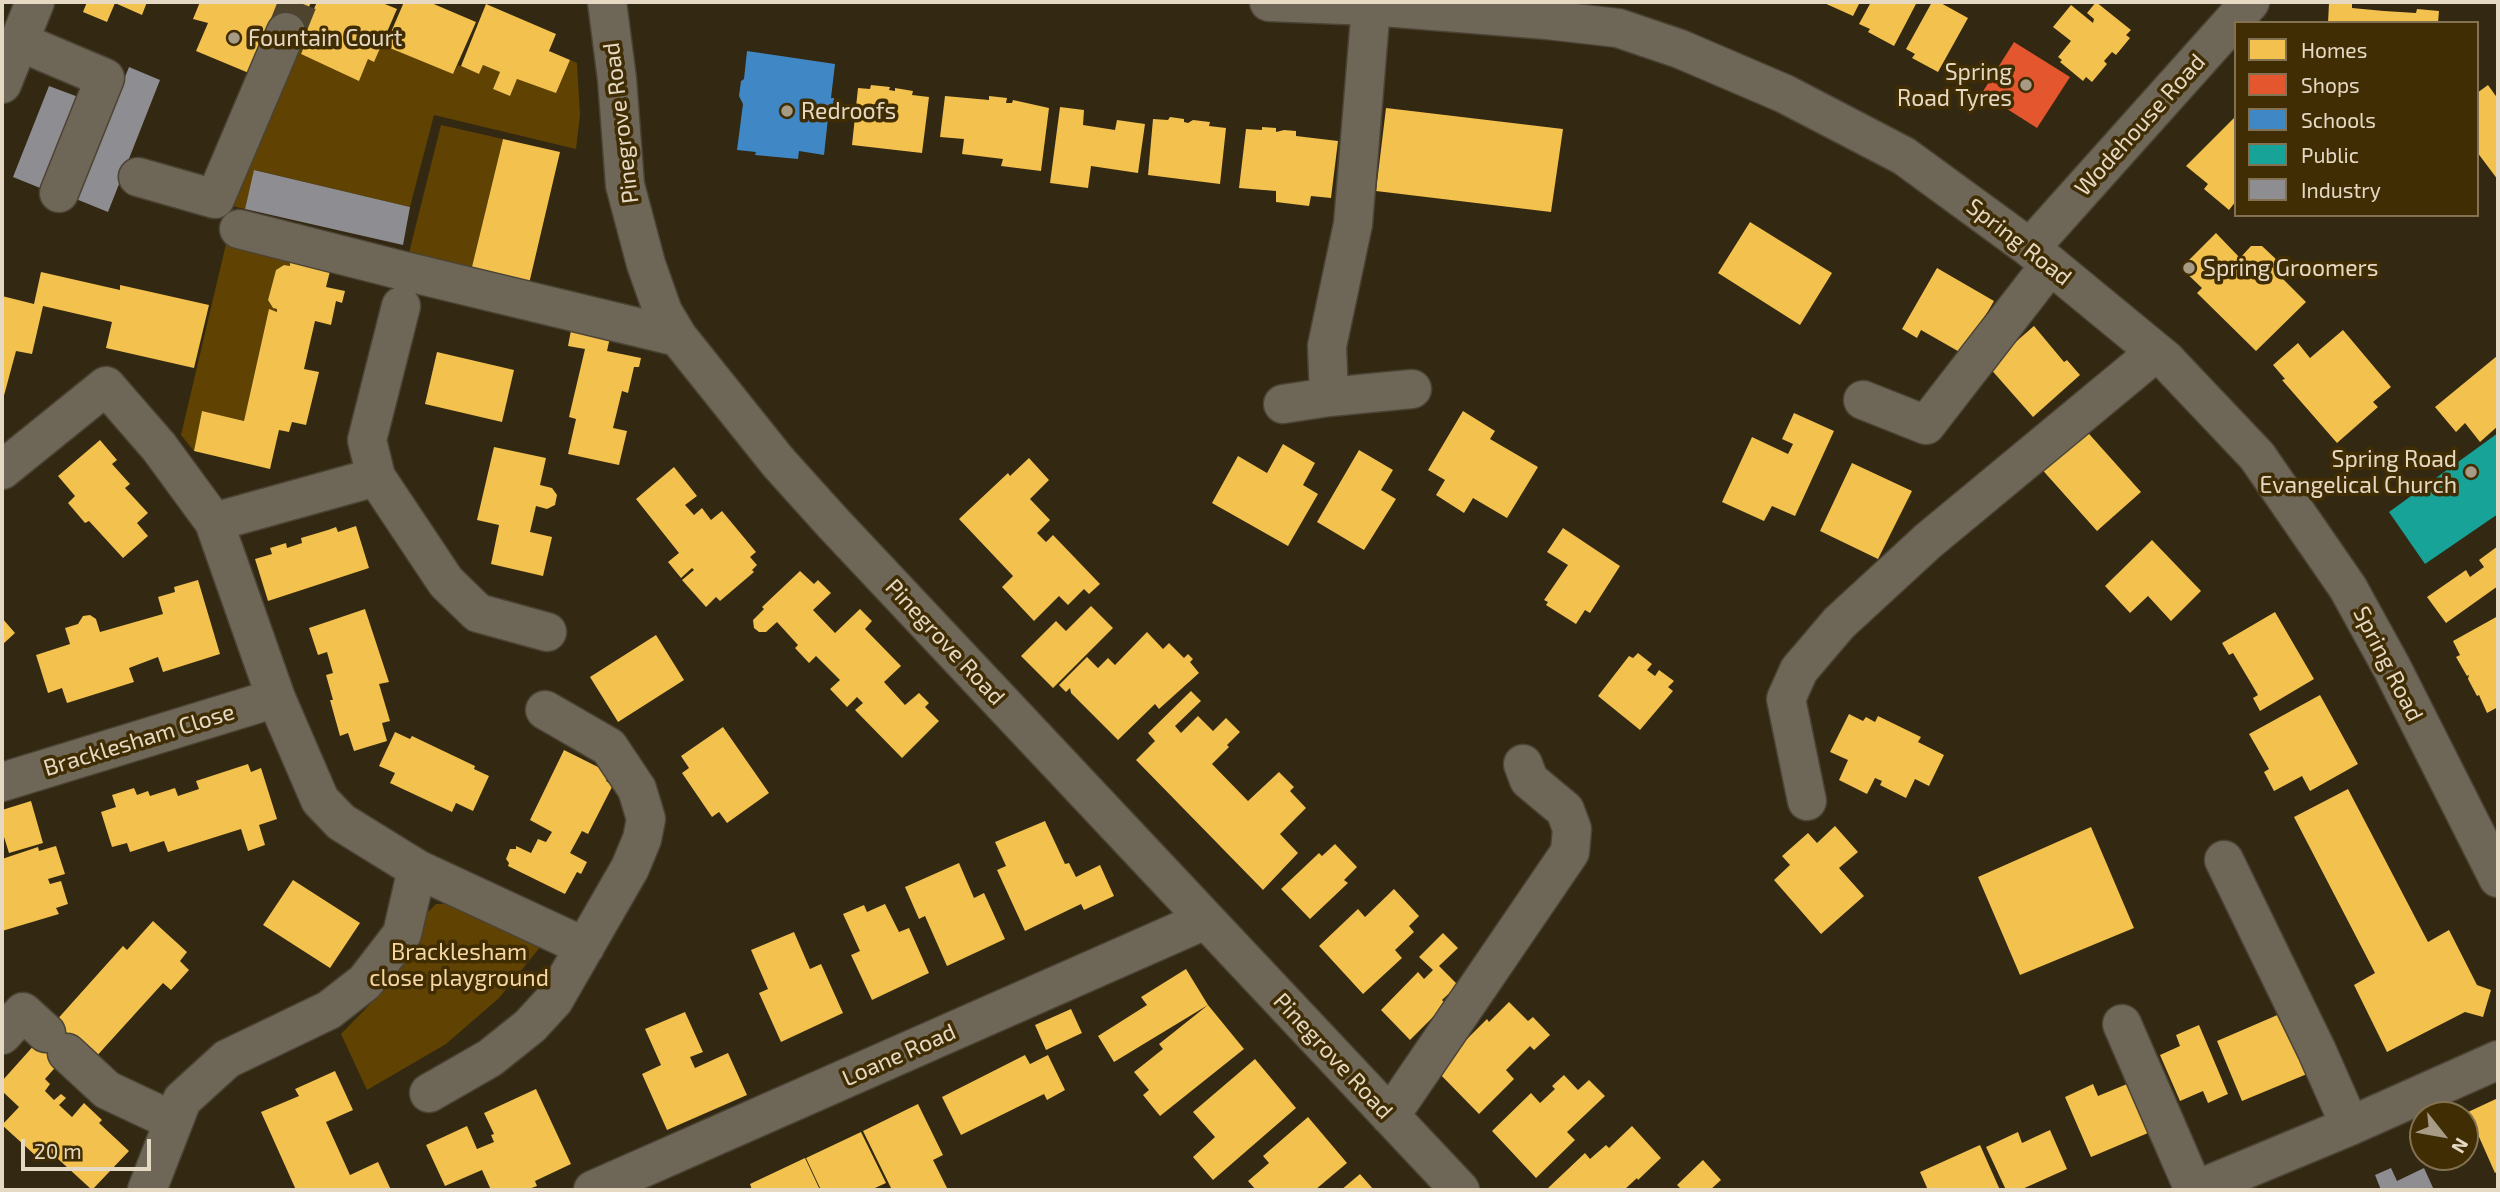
<!DOCTYPE html>
<html>
<head>
<meta charset="utf-8">
<style>
	body { margin:0 }
	#map { position:relative; width:2500px; height:1192px; overflow:hidden; background:#332812; font-family:"Exo 2",sans-serif }
	canvas { display:block }
	.frame { position:absolute; inset:0; border:4px solid #e5d9c4; pointer-events:none }
	.legend { position:absolute; left:2234px; top:21px; width:245px; height:196px; box-sizing:border-box; background:#412d04; border:2px solid #837251; margin:0; padding:9px 12px; list-style:none; font-size:21px; color:#e5d9c4 }
	.legend li { display:flex; align-items:center; gap:14px; height:35px }
	.legend b { width:35px; border:2px solid #837251 }
	.north { position:absolute; left:2409px; top:1101px; width:70px; height:70px; box-sizing:border-box; background:#412d04; border:2px solid #837251; border-radius:50%; rotate:121deg; font-size:19px; font-weight:700; line-height:28px; text-align:center; color:#e5d9c4 }
	.north::after { content:''; display:block; margin:auto; width:24px; height:32px; background:#a79b86; clip-path:polygon(50% 0,100% 100%,50% 72%,0 100%) }
	.scale { position:absolute; left:21px; top:1139px; width:130px; height:32px; box-sizing:border-box; border:4px solid #e5d9c4; border-top:0; padding-left:9px; font-size:21px; line-height:24px; white-space:nowrap; color:#e5d9c4; -webkit-text-stroke:5px #412d04; paint-order:stroke }
</style>
</head>
<body>
<div id="map">
<canvas width="2500" height="1192"></canvas>
<div class="frame"></div>
<ul class="legend">
<li><b style="height:19px;background:#f2c14e"></b>Homes</li>
<li><b style="height:19px;background:#e4572e"></b>Shops</li>
<li><b style="height:19px;background:#3f88c5"></b>Schools</li>
<li><b style="height:19px;background:#17a398"></b>Public</li>
<li><b style="height:19px;background:#8d8d92"></b>Industry</li>
</ul>
<div class="north">N</div>
<div class="scale">20 m</div>
</div>
<script>
const ctx = document.querySelector('canvas').getContext('2d');
ctx.lineJoin = 'round';
function fill(path, color) { ctx.fillStyle = color; ctx.fill(path, 'evenodd'); }
function stroke(path, color, width, dash) { ctx.strokeStyle = color; ctx.lineWidth = width; ctx.lineCap = dash ? 'butt' : 'round'; ctx.setLineDash(dash || []); ctx.stroke(path); }
function write(font, color, halo, rows, align = 'center') {
  ctx.font = font + ' "Exo 2",sans-serif'; ctx.lineWidth = 7; ctx.setLineDash([]); ctx.textBaseline = 'middle'; ctx.strokeStyle = halo; ctx.fillStyle = color; for (const [text, x, y, turn = 0] of rows) {
    ctx.save(); ctx.translate(x, y); ctx.rotate((+turn || 0) * Math.PI / 180); ctx.textAlign = isNaN(turn) ? turn : align; if (halo) ctx.strokeText(text, 0, 0); ctx.fillText(text, 0, 0); ctx.restore();
  }
}
const green = new Path2D(`
	M300,31l9,4 -8,19 58,26 9,-21 6,2 7,-17 72,30 5,-9 21,9 4,-9 17,7 -7,17 17,7 7,-17 39,13 14,-32 7,3 3,52 -4,34 -142,-34 -24,92 -155,-37 -10,39 -22,-5z
	M441,125l62,14 -33,136 -63,-14z
	M226,244l66,14 -2,8 -6,-1 -8,5 -8,30 5,8 4,1v3l-8,-2 -25,111 -42,-10 -8,40 -13,-16z
	M436,904h16l89,42 -42,52 -53,46 -79,46 -26,-56 38,-39 29,-41 13,-35z`);
const homes = new Path2D(`
	M87,2h60l-5,13 -27,-12 -8,19 -24,-10z
	M200,2h111l-14,34 -41,40 -60,-25 12,-28 -15,-4z
	M317,2h63l17,7 -23,53 -6,-3 -9,22 -58,-27 8,-19 -6,-2z
	M404,2h25l47,20 -23,52 -68,-28z
	M1822,2h38l-7,14z
	M1871,2h46l-23,44 -26,-14 2,-3 -11,-5z
	M1932,2h7l29,16 -30,54 -26,-14 3,-4 -9,-5z
	M2096,2l35,28 -5,5 4,3 -14,17 -4,-3 -8,9 3,3 -15,18 -6,-5 -3,4 -23,-19 2,-2 -4,-3 13,-16 -18,-14 18,-22 22,18 1,-4 -7,-6z
	M2329,3l23,1v4l32,3 32,2 1,-4 22,2 -1,12h-110z
	M486,4l70,30 -7,17 21,9 -14,33 -39,-14 -7,17 -17,-7 7,-17 -17,-7 -4,9 -18,-8z
	M871,85l19,2 -1,3 6,1v-3l18,3 -1,4 17,2 -7,56 -70,-8 6,-57 12,1z
	M2488,85l10,14v81l-21,-28v-59z
	M945,96l44,4v-4l18,2 -1,5h6l1,-3 36,8 -8,63 -40,-5 2,-7 -41,-5 2,-15 -24,-2z
	M1060,107l24,3 -1,15 32,5 2,-10 28,4 -7,49 -47,-7 -3,22 -38,-5z
	M1386,108l177,21 -12,83 -175,-21z
	M2236,116v85l-7,9 -25,-21 4,-5 -22,-18z
	M1170,117l14,2v3l4,1 5,-3 17,2 -1,4 17,2 -6,56 -72,-9 5,-56 15,1z
	M1262,127l14,1v4l8,-2 12,1v5l42,5 -7,57 -20,-2 -2,10 -33,-4v-11l-37,-3 7,-59 16,1z
	M503,139l57,13 -32,136 -58,-13z
	M1750,222l82,51 -32,52 -82,-52z
	M2216,233l24,25 11,-12h11l16,15v13l28,28 -50,49 -59,-58 5,-5 -21,-20z
	M290,261l40,10 -4,16 19,4 -3,12 -6,-2 -5,24 -16,-4 -11,48 15,3 -13,53 -14,-3 -3,10 -10,-2 -9,39 -76,-18 8,-40 42,10 25,-112 8,3v-3l-4,-1 -5,-8 8,-30 8,-5 6,1z
	M1937,268l57,33 -31,53 -42,-24 -4,8 -15,-9z
	M41,272l79,18v-5l89,20 -15,63 -88,-20 6,-26 -69,-16 -11,48 -16,-3 -14,52v-107l32,8z
	M572,325l39,8 -4,18 34,7 -2,9h-5l-6,26 -6,-2 -9,37 14,3 -8,34 -51,-11 8,-35 -7,-2 16,-68 -17,-3z
	M2034,326l30,36 3,-2 13,15 -47,42 -45,-51z
	M2343,330l48,57 -18,15 5,5 -41,36 -55,-63 3,-1 -12,-14 25,-22 12,15z
	M437,352l77,18 -12,52 -77,-18z
	M2497,356l1,70 -18,16 -15,-19 -9,9 -21,-25z
	M1463,411l32,20 -5,8 48,28 -31,51 -34,-20 -9,15 -28,-18 9,-15 -17,-10z
	M1794,413l40,18 -39,85 -23,-10 -8,15 -42,-19 30,-65 36,17 5,-10 -11,-5z
	M2082,426l59,66 -44,39 -59,-66z
	M100,440l17,20 -5,4 18,20 -5,4 23,25 -11,10 11,13 -25,22 -34,-37 -4,2 -17,-20 7,-7 -17,-20z
	M1283,444l32,19 -12,22 15,9 -30,52 -76,-43 26,-47 29,17z
	M494,447l52,11 -6,27 12,3 5,7 -2,10 -8,4 -11,-3 -6,26 22,5 -9,39 -52,-12 8,-39 -22,-5z
	M1359,450l34,20 -12,20 15,9 -32,51 -47,-28z
	M1029,458l20,22 -19,19 20,21 -13,13 9,9 7,-7 47,49 -11,10 -5,-5 -16,16 -9,-9 -25,25 -32,-34 11,-11 -54,-57 49,-46 2,3z
	M1852,463l60,28 -34,68 -58,-28z
	M674,467l23,29 -12,9 9,10 8,-7 9,12 11,-9 34,41 -6,5 7,8 -5,5 2,2 -34,29 -4,-4 -10,10 -24,-27 12,-10 -2,-2 -11,10 -13,-16 11,-9 -43,-54z
	M356,526l13,42 -101,33 -13,-42 17,-5 -2,-6 16,-5 1,5 15,-5 -1,-5 27,-8 8,-3 2,5z
	M1563,528l57,38 -30,47 -5,-3 -9,14 -30,-19 2,-3 -4,-2 24,-35 -21,-13z
	M2152,540l49,51 -30,30 -23,-25 -18,17 -25,-27z
	M2498,546v40l-52,37 -19,-26 39,-27 4,7 14,-10 -5,-7z
	M800,571l14,13 4,-4 13,13 -18,17 22,23 25,-24 12,12 -7,8 36,37 -17,16 21,23 14,-12 10,10 -4,4 14,14 -37,37 -47,-48 8,-7 -6,-6 -10,10 -17,-18 10,-9 -24,-24 -7,7 -14,-15 3,-3 -21,-23 -11,10h-7l-5,-4 -1,-8 11,-11 -2,-2z
	M198,580l22,74 -57,18 -5,-15 -29,11 5,14 -67,21 -5,-15 -14,5 -12,-38 34,-11 -5,-16 13,-4 5,-8 7,-1 6,4 4,13 63,-18 -5,-17 17,-5 -1,-5z
	M1091,606l22,22 -60,60 -32,-32 35,-35 10,10z
	M365,609l24,73 -10,2 11,37 -8,2 5,18 -33,10 -6,-18 -8,3 -10,-36h3l-7,-25 7,-2 -6,-21 -9,3 -9,-27z
	M2275,612l39,67 -54,32 -7,-13 5,-3 -25,-42 -4,2 -7,-12z
	M2498,616v91l-11,6 -8,-18 -2,1 -9,-17 1,-4 -2,1 -11,-19 4,-2 -7,-14z
	M2,618l13,15 -13,12z
	M1147,632l16,17 6,-6 15,15 4,-4 5,5 -3,3 9,11 -40,36 -4,-5 -37,36 -47,-47 -1,-5 -4,4 -7,-7 28,-28 11,11 10,-10 7,7z
	M656,635l28,45 -66,42 -28,-45z
	M1638,653l14,11 -5,6 8,6 4,-6 15,11 -6,6 5,4 -33,39 -42,-34 31,-40 4,2z
	M1191,691l10,10 -26,25 6,7 17,-17 15,15 13,-13 14,14 -13,13 2,2 -17,17 36,37 31,-29 15,15 -4,4 16,17 -26,26 18,19 -35,37 -127,-130 19,-19 -7,-8z
	M2320,695l38,69 -48,27 -8,-15 -28,15 -10,-19 5,-3 -20,-35z
	M1849,714l14,7 3,-4 9,5 3,-6 43,21 -3,5 26,13 -15,31 -14,-7 -9,19 -26,-13 2,-4 -7,-3 -8,16 -28,-14 9,-20 -18,-8z
	M723,727l46,66 -42,30 -8,-11 -7,5 -30,-44 7,-5 -8,-12z
	M395,732l15,7 2,-3 63,30 -1,3 15,7 -16,35 -17,-8 -4,9 -62,-29 5,-10 -16,-7z
	M564,750l46,23 -4,8 7,4 -25,49 -6,-3 -12,22 17,9 -6,12 -4,-2 -12,22 -57,-28 1,-3 -3,-4 4,-10h6v-3l15,7 7,-14 8,3 6,-10 -22,-12z
	M248,764l3,8 10,-4 16,51 -18,6 6,20 -17,6 -7,-22 -73,23 -4,-11 -34,11 -3,-9 -15,4 -11,-35 15,-5 -4,-12 22,-7 3,7 11,-4 2,5 25,-8 3,8 21,-7 -3,-8z
	M2348,789l80,153 21,-12 28,55 14,5 -8,27 -18,-5 -78,40 -33,-67 21,-12 -81,-156z
	M31,801l12,42 -34,10 -5,-16 -2,1v-28z
	M1045,821l20,43 4,-1 7,14 24,-12 14,31 -30,14 -3,-6 -56,27 -28,-61 9,-4 -11,-24z
	M1835,826l23,26 -19,16 25,28 -43,38 -47,-54 16,-15 -8,-9 26,-23 9,10z
	M2091,827l43,101 -114,47 -42,-98z
	M1335,844l22,23 -13,13 4,3 -38,36 -29,-30 38,-36 3,3z
	M56,846l9,28 -17,5 2,5 11,-3 7,23 -12,4 3,6 -57,17v-72l36,-12 1,4z
	M959,863l15,35 10,-5 21,46 -58,27 -22,-50 -6,3 -14,-32z
	M293,880l67,43 -30,45 -67,-43z
	M1394,889l25,27 -10,10 5,6 -19,18 7,8 -39,36 -44,-48 39,-37 7,8z
	M885,904l14,28 10,-4 20,45 -57,27 -21,-45 9,-4 -17,-37 21,-9 3,7z
	M153,921l34,31 -7,9 9,9 -18,20 -8,-7 -69,76 -17,-16 -32,36 5,5 -5,7 9,9 7,-6 5,4 -7,7 13,12 12,-14 18,17 -3,3 30,28 -37,39 -47,-43 -9,9 -34,-31 17,-18 -17,-16v-10l121,-135 4,4z
	M794,932l16,37 11,-5 22,49 -62,29 -22,-49 9,-4 -17,-39z
	M1443,933l15,15 -19,18 19,19 -16,15 4,4 -36,36 -29,-30 37,-38 6,7 9,-9 -14,-13z
	M1186,969l22,36 -94,57 -16,-26 49,-31 -6,-8z
	M1509,1002l19,19 5,-4 17,18 -16,15 -4,-4 -24,24 8,9 -35,35 -43,-44 51,-51 2,3z
	M1208,1005l36,44 -84,67 -17,-21 6,-5 -15,-18 29,-23 -4,-5z
	M1071,1009l11,24 -36,17 -11,-25z
	M685,1012l18,40 -13,5 5,11 33,-15 19,42 -80,35 -25,-56 19,-9 -16,-36z
	M2282,1013l25,61 -65,27 -25,-60z
	M2199,1025l29,69 -20,9 -5,-12 -23,10 -20,-46 20,-9 -4,-11z
	M1025,1055l5,9 18,-9 17,35 -18,10 -3,-6 -83,41 -19,-38z
	M1255,1059l41,49 -83,72 -20,-23 22,-20 -22,-25z
	M335,1071l18,39 -27,12 24,53 28,-13 13,28h-95l-35,-78 38,-16 -4,-7z
	M1564,1075l14,15 11,-10 16,16 -38,36 8,8 -39,38 -44,-47 39,-38 9,10 15,-14 -3,-3z
	M2093,1084l5,12 29,-12 21,49 -57,24 -26,-60z
	M536,1089l35,75 -36,17 2,5 -11,4h-35l-9,-20 -37,16 -19,-41 41,-19 10,23 17,-7 -3,-7 3,-1 -10,-21z
	M2498,1098v73l-3,2 -27,-61z
	M918,1104l25,51 -10,5 15,30h-56l-29,-59z
	M1308,1117l39,46 -32,27h-59l-8,-9 21,-18 -6,-7z
	M1632,1126l29,32 -23,22 -1,-2 -13,12 -77,-1 38,-36 5,6 16,-14 3,3z
	M2050,1130l17,39 -47,21h-14l-20,-43 32,-15 4,11z
	M861,1132l25,51 -11,5 1,2h-55l-15,-32z
	M1980,1145l20,45h-72l-8,-18z
	M805,1158l15,32h-68l-2,-6z
	M1703,1160l18,20 -11,10h-28l-5,-5z
	M1360,1174l14,16h-33z`);
const shops = new Path2D(`
	M2014,42l56,35 -33,51 -55,-35z`);
const schools = new Path2D(`
	M747,51l88,13 -4,34h3l-2,20h-4l-4,37 -25,-4 -1,8 -43,-4 1,-3 -19,-2 6,-46 -4,-8 2,-15 3,-2z`);
const public = new Path2D(`
	M2498,433v81l-73,50 -36,-52z`);
const industry = new Path2D(`
	M129,67l31,13 -52,132 -32,-13z
	M49,86l32,12 -36,92 -32,-13z
	M254,170l156,37 -7,38 -158,-36z
	M2391,1168l6,13 27,-13 10,22h-53l-6,-15z`);
const minorTunnel = new Path2D(`
	M286,32l12,-30`);
const minor = new Path2D(`
	M607,2l10,77 8,106 21,79 17,48 15,25 100,125 55,61 627,667
	M1269,2l102,4 176,14 71,8 62,21 105,45 119,62 126,92 136,112 91,96 91,132 44,80 106,210
	M1371,6l-18,218 -26,122 2,51 83,-8
	M20,42l85,36 -46,115
	M2,84l33,-82
	M138,177l77,22 71,-167
	M239,229l161,41 278,67
	M2030,248l220,-246
	M401,306l-34,134 9,37 70,105 32,31 69,19
	M1863,400l63,25 124,-160
	M1283,404l46,-7
	M2,470l104,-84 53,61 55,75 62,176 44,102 21,22 76,47 168,78
	M214,522l162,-45
	M2,782l274,-84
	M1807,801l-21,-102 13,-29 40,-47 89,-82 228,-189
	M2224,860l93,191 33,75
	M2122,1024l72,166
	M2,1035l21,-23 23,21
	M67,1053l40,37 66,31
	M429,1093l61,-35 40,-32 24,-26 76,-132 12,-29 4,-20 -9,-30 -28,-42 -64,-37
	M1390,1116l180,-264 2,-23 -7,-19 -36,-30 -6,-16
	M147,1190l35,-90 45,-41 102,-49 36,-28 37,-48 15,-65
	M593,1190l612,-270
	M2196,1190l154,-64 148,-66`);
const markers = [
	[234,38,7,"#a79b86"],
	[2026,85,7,"#a79b86"],
	[787,111,7,"#a79b86"],
	[2189,268,7,"#a79b86"],
	[2471,472,7,"#a79b86"]
];
const poiNames = [
	["Fountain Court",248,38],
	["Spring",2012,72,"right"],
	["Road Tyres",2012,98,"right"],
	["Redroofs",801,111],
	["Spring Groomers",2203,268],
	["Spring Road",2457,459,"right"],
	["Evangelical Church",2457,485,"right"]
];
const streetNames = [
	["Pinegrove Road",621,123,-97],
	["Wodehouse Road",2140,125,-48],
	["Spring Road",2019,242,38],
	["Pinegrove Road",945,642,47],
	["Spring Road",2388,664,63],
	["Bracklesham Close",139,740,-17],
	["Loane Road",899,1055,-24],
	["Pinegrove Road",1333,1056,47]
];
const parkNames = [
	["Bracklesham",459,952],
	["close playground",459,978]
];
fill(green, '#604302');
fill(homes, '#f2c14e');
fill(shops, '#e4572e');
fill(schools, '#3f88c5');
fill(public, '#17a398');
fill(industry, '#8d8d92');
stroke(minorTunnel, '#4e432d', 38, [38, 19]);
stroke(minor, '#4b4333', 41);
stroke(minor, '#6e6657', 38);
for (const [x, y, r, color] of markers) { const dot = new Path2D(); dot.arc(x, y, r, 0, 2 * Math.PI); ctx.fillStyle = color; ctx.fill(dot); stroke(dot, '#412d04', 2.5); }
write('23px', '#e5d9c4', '#412d04', poiNames, 'left');
write('23px', '#e5d9c4', '#412d04', streetNames);
write('23px', '#f6d7a3', '#412d04', parkNames);
</script>
</body>
</html>
